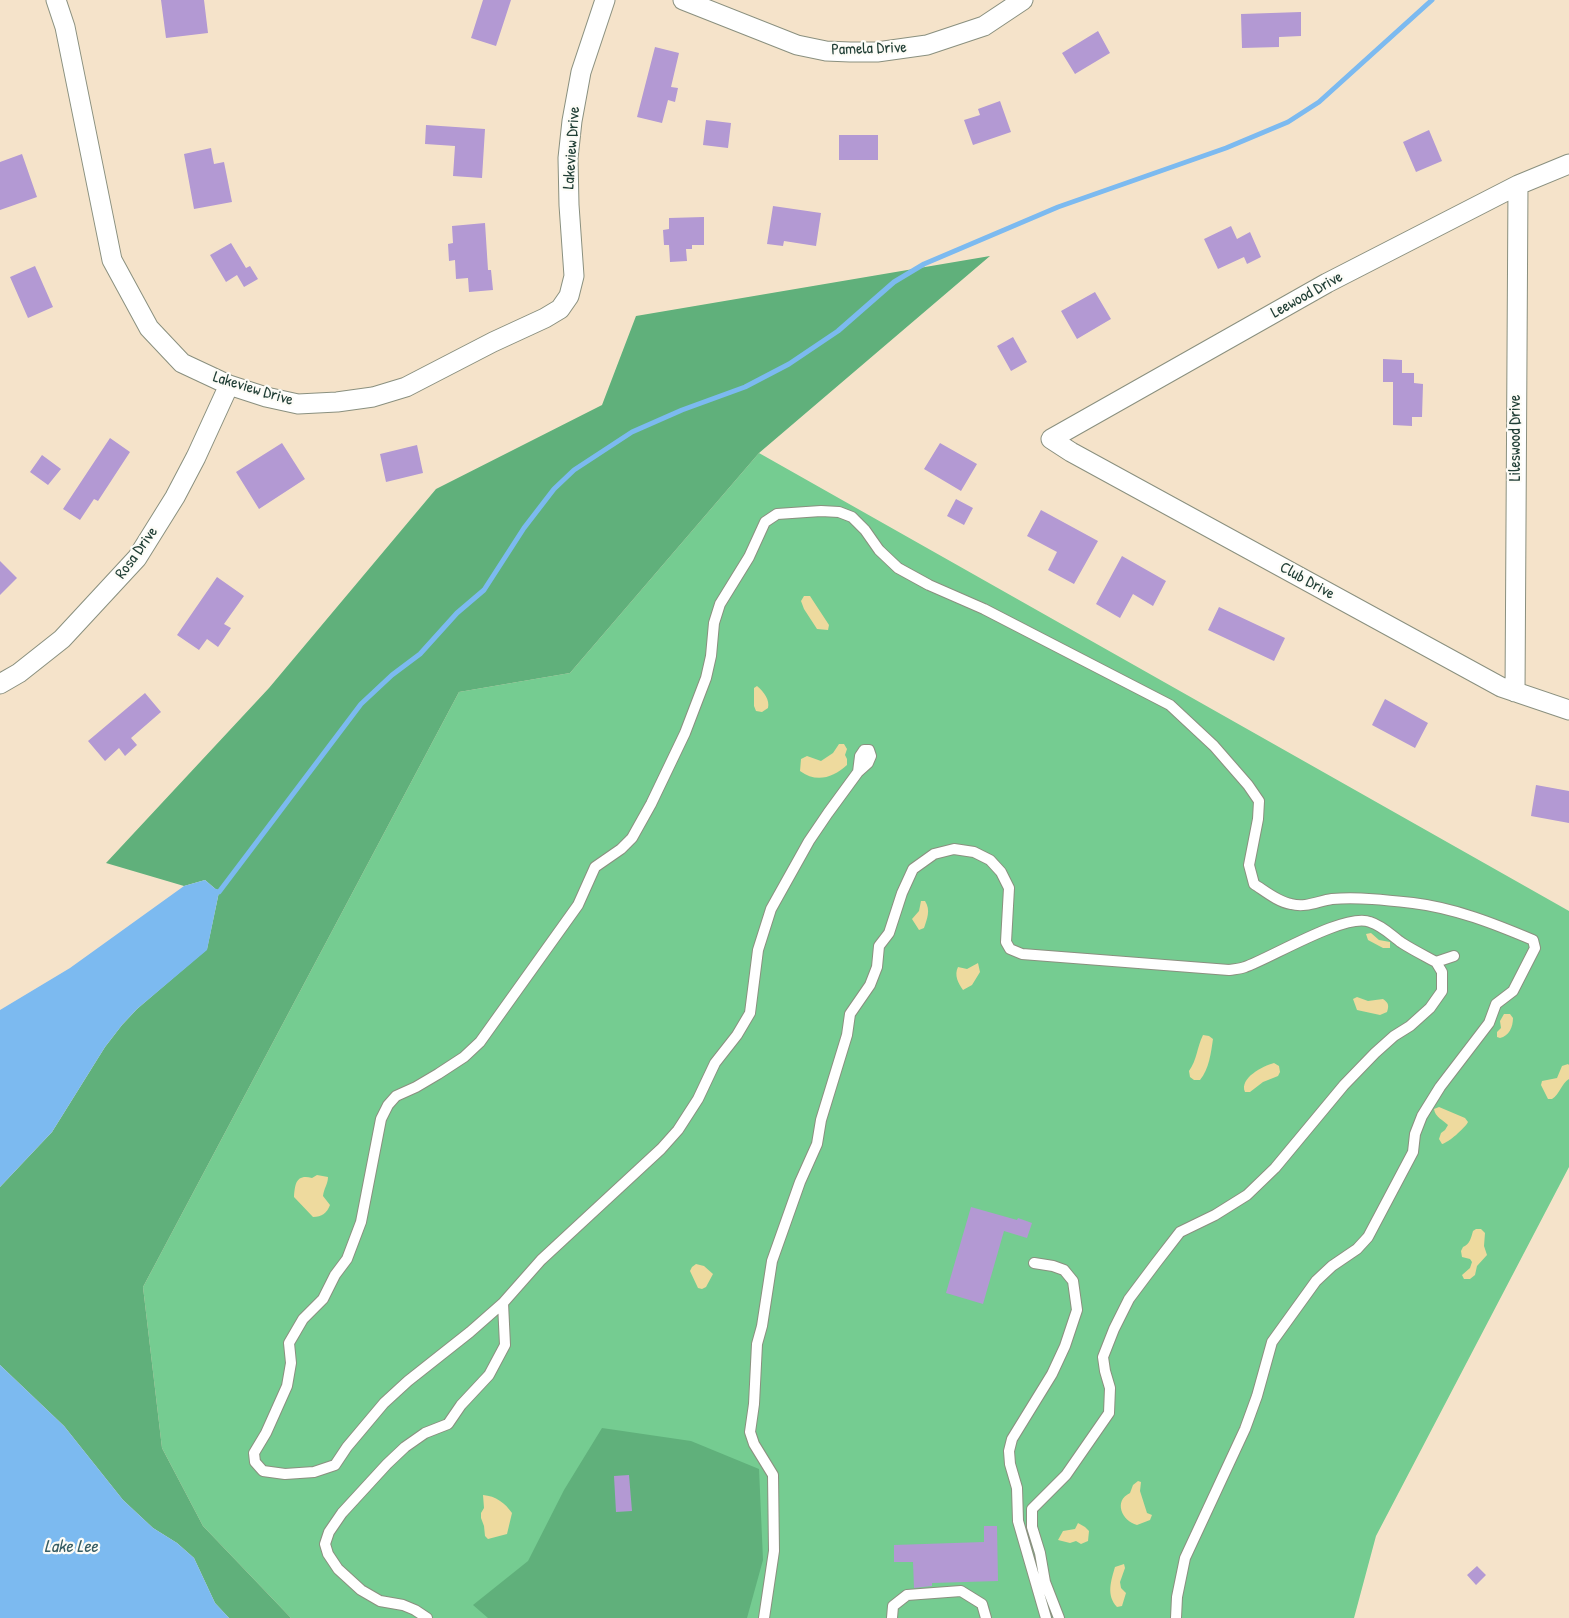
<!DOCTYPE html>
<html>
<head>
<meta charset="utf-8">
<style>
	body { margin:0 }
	canvas { display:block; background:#f5e3ca }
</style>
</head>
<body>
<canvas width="1569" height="1618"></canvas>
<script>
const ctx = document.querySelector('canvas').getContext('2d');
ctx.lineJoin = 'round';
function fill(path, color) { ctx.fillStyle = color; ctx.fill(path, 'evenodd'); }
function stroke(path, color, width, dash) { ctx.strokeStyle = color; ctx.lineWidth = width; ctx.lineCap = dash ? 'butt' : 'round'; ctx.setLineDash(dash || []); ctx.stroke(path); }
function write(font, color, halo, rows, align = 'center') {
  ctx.font = font + ' "Patrick Hand",sans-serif'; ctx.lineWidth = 4.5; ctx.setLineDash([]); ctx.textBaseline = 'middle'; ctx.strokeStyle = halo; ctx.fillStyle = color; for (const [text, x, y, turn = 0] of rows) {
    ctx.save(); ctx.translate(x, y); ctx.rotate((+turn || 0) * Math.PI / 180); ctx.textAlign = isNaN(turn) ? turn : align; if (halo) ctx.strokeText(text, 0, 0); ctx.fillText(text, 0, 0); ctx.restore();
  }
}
const green = new Path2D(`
	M759,453l810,458v256l-193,369 -22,82h-1063l-88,-92 -41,-78 -19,-161 316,-595 111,-19z`);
const forest = new Path2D(`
	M990,256l-231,197 -189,220 -111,19 -316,595 19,161 41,78 88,92h-62l-14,-15 -21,-45 -17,-15 -24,-15 -30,-28 -59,-74 -64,-61v-178l52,-55 53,-85 17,-22 15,-16 70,-60 12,-57 -14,-12 -21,6 -78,-23 163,-175 167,-199 166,-84 34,-89z
	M602,1428l89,13 68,28 4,91 -16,58h-259l-15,-13 55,-44 36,-71z`);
const sand = new Path2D(`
	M804,596h6l19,29 -1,5 -11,-1 -13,-20 -3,-8z
	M757,686c7,6 13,14 11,22l-6,4 -6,-1 -2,-5v-18z
	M839,744h5l3,5 -2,6 2,4v6c-14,13 -31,18 -47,6l1,-12 6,-3 14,5 12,-8z
	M921,901h4c6,9 2,18 -1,27l-5,2 -7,-11 7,-8z
	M1371,933l8,7 11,2v6h-7l-15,-8 -2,-6z
	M978,963l2,9 -8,13 -9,5c-5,-7 -9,-15 -5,-23l9,2z
	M1357,997l11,4 15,-2c6,4 6,7 4,13l-7,3 -23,-5 -4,-11z
	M1504,1014h6l3,4c0,9 -4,18 -13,20l-3,-1v-5l4,-4 -1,-7z
	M1203,1035l6,1 4,3c-2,14 -4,30 -13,41h-6l-4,-3 -1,-6c8,-11 8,-24 14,-36z
	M1274,1063l5,3 1,6 -2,4 -15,6 -13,10h-5c-6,-14 18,-26 29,-29z
	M1568,1064l1,1v14c-8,5 -9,15 -17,20h-4l-7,-14 1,-4 15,-3 5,-12z
	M1439,1107l26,11 3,4c-3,6 -20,21 -26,22l-3,-5 2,-6 4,-3 3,-5c-5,-5 -13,-8 -14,-16z
	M317,1175l11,2c0,7 -4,11 -5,19l7,9c-3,8 -8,12 -17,12l-19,-20c1,-13 2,-23 18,-19z
	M1476,1229h5l4,4 -1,13 3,9 -10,11 -2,9 -5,4h-6l-2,-4 8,-7 2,-6 -2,-3 -8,-2 -1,-6 2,-4c7,-3 8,-9 10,-16z
	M696,1264l8,2 9,8 -7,13 -4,2 -4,-1 -8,-17 2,-4z
	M1138,1481l3,1 -1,9 7,22 5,2 -2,5 -13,5c-15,-4 -24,-24 -7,-32l3,-8z
	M483,1495c13,1 22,8 29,18l-5,21 -19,5 -3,-3 -1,-10 -3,-8v-5l3,-5z
	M1078,1523l7,4 4,4 -1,10 -7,3 -5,-3 -6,2 -12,-3 5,-9 12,-2z
	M1124,1564l1,4 -5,14 1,6 5,5 -4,13 -5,1c-11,-12 -6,-26 -2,-40z`);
const water = new Path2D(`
	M205,880l14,12 -12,58 -70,59 -15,16 -17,22 -53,85 -52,55v-177l70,-42 114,-82z
	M0,1365l64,61 59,74 30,28 24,15 17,15 21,45 14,15h-229z`);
const stream = new Path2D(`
	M213,891l6,1 142,-188 31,-29 28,-21 37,-41 27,-23 40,-62 30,-39 20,-19 58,-38 50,-22 63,-23 44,-23 49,-33 56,-49 30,-18 134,-57 168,-59 62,-26 31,-20 113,-102`);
const building = new Path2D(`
	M161,0h43l4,33 -42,5z
	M483,0h28l-15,46 -25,-8z
	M1301,12v24l-22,1v10l-37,1 -1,-34z
	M1098,31l12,22 -35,21 -13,-21z
	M655,47l24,6 -8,34 7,1 -3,14 -7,-2 -6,23 -25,-6z
	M1000,101l11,31 -38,13 -9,-25 16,-5 -2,-6z
	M706,120l25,3 -3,25 -25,-3z
	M426,125l59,4 -3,49 -29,-2 2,-30 -30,-2z
	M1429,130l13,31 -26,11 -13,-30z
	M839,135h39v25h-39z
	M211,148l3,16 10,-2 8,40 -38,7 -10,-55z
	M22,154l15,43 -37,13v-48z
	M773,206l48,7 -5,33 -32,-5 -1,5 -16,-2z
	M704,217v28h-12v4h-6l1,12 -17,1 -1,-17h-5l-1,-15 6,-1v-11z
	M485,223l3,47h3l2,20 -24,2 -1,-14 -12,1 -1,-19 -6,1 -1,-17 5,-1 -1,-17z
	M1231,226l6,13 13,-7 11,25 -14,7 -3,-7 -26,12 -14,-30z
	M231,243l15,25 4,-2 8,13 -14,8 -7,-12 -11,7 -16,-27z
	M35,266l18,41 -25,11 -18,-41z
	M1095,292l16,27 -34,20 -16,-28z
	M1013,337l14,25 -16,9 -14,-25z
	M1383,359l19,1v13h12v10l9,1 -1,33h-10v9l-19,-1v-43h-10z
	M110,438l20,14 -32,49 -4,-2 -14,21 -17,-11z
	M282,443l23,36 -46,30 -23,-37z
	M940,443l37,21 -16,27 -37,-22z
	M417,445l6,28 -37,9 -6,-28z
	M42,455l19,14 -13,16 -18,-13z
	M956,499l17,9 -9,17 -17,-9z
	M1041,510l57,31 -24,43 -26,-14 9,-18 -30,-16z
	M1122,556l44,25 -13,25 -20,-12 -13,24 -24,-14z
	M0,561l17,17 -17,17z
	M217,577l27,19 -20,28 7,4 -13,19 -11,-8 -8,11 -22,-15z
	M1219,607l66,31 -11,23 -66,-31z
	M145,693l16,19 -30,26 6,7 -12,11 -6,-8 -14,13 -17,-20z
	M1385,699l43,24 -13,25 -43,-23z
	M1536,785l33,6v32l-38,-7z
	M971,1207l46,13 1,-2 14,5 -5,15 -23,-7 -21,73 -37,-11z
	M629,1475l3,36 -16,1 -2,-36z
	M984,1526h13l1,55 -66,2v3l-18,2 -1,-26h-19v-17l90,-3z
	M1477,1566l9,9 -10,10 -9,-10z`);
const service = new Path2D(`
	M858,772l2,-16 4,-6h5l2,6 -3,7 -10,9 -30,41 -19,28 -38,68 -13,41 -8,63 -13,22 -22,28 -17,36 -20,31 -17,19 -120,111 -38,43 -33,29 -62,49 -24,22 -37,44 -12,18 -21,7 -29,2 -22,-3 -8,-9 -1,-9 12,-20 21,-47 4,-23 -2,-20 14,-24 20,-20 12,-24 12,-16 14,-37 20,-103 7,-14 8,-9 20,-9 22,-13 26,-17 16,-15 98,-137 17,-38 26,-18 11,-11 19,-34 34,-71 21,-55 5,-22 3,-33 6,-19 29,-47 16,-35 12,-8 44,-3 18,1 13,5 13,13 14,20 19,18 31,17 55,24 186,96 44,41 34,39 11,16 -1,18 -9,46 5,19c11,7 24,18 37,20 15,4 27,-3 41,-5 27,-2 54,1 81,4 42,5 82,21 120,37l2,8 -22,43 -17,13 -7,19 -49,64 -18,29 -7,18 -2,18 -45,85 -11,12 -25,17 -16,15 -44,61 -15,54 -12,33 -60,129 -8,39 -1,21
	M1034,1263l19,3 11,4 9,11 4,29 -12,36 -13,28 -40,65 -3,12 1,13 7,24 1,33 28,97
	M427,1618l-12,-8 -12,-5 -23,-4 -19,-11 -23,-21 -10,-15 -3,-10 4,-12 13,-19 45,-49 18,-17 20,-14 23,-9 13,-19 28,-30 16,-30 -2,-42
	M764,1618l10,-67 -1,-76 -19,-31 -4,-12 4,-28 3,-60 5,-18 10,-65 28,-79 17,-38 4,-24 26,-85 3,-21 20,-29 7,-18 2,-21 10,-13 13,-40 11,-24 21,-15 20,-5 20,3 16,8 11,12 8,16 -3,54 4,7 12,5 207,16c5,-1 11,-1 16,-3 26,-9 101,-55 125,-45 13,4 22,14 32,21 11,7 23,13 34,19
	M892,1618l1,-12 14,-11 54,-4 21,13 4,14
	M1059,1618l-14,-36 -5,-29 -8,-26v-18l34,-34 43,-62 1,-25 -5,-17 -2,-14 11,-28 15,-30 27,-36 24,-31 35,-17 32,-20 28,-27 69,-83 31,-32 19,-17 16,-10 20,-18 12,-17v-19l-6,-10 18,-6`);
const minor = new Path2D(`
	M56,0l9,27 47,233 37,68 33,35 47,22 37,12 32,7 39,-2 36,-5 33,-10 87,-45 52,-24 15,-9 9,-13 5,-20 -5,-71 -1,-47 4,-37 9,-49 24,-72
	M683,0l114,45 29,6 24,1h27l50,-7 57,-19 39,-26
	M1569,164l-51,21 -191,98 -276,156 20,13 430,235 68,23
	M0,684l19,-11 43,-34 75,-81 38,-61 21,-40 33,-72
	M1515,692l3,-507`);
const streetNames = [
	["Pamela Drive",869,49,-2],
	["Lakeview Drive",572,148,-86],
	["Leewood Drive",1307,295,-29],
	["Lakeview Drive",253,389,17],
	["Lileswood Drive",1516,438,-90],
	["Rosa Drive",137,553,-54],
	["Club Drive",1307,581,29]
];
const waterNames = [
	["Lake Lee",71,1547]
];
fill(green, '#75cc91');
fill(forest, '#60b07b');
fill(sand, '#eeda9e');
fill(water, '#7cbaf0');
stroke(stream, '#7cbaf0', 5);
fill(building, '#b399d3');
stroke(service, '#8a907f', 12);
stroke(minor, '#8a907f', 21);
stroke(service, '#fff', 10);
stroke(minor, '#fff', 19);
write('16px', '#1f3d34', '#fdfcf7', streetNames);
write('italic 18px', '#365c63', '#fdfcf7', waterNames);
</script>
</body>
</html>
